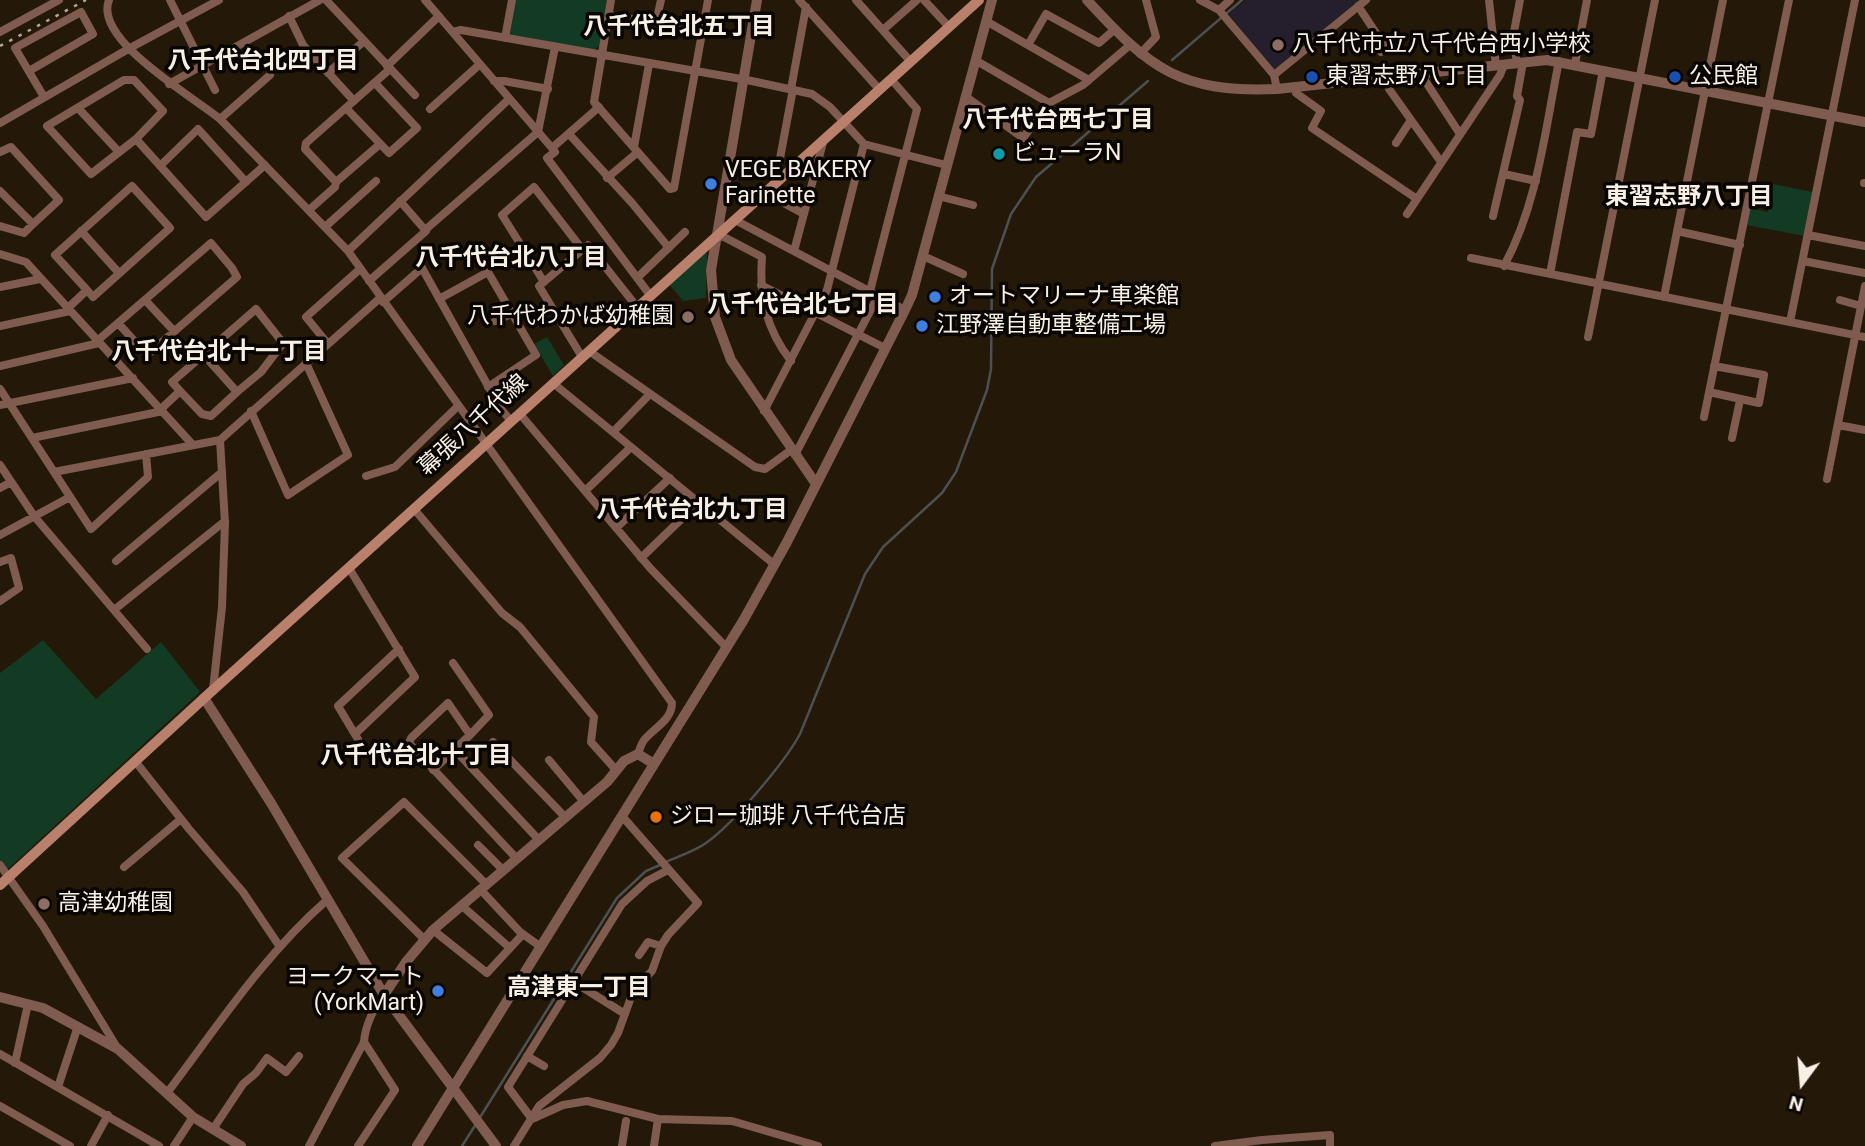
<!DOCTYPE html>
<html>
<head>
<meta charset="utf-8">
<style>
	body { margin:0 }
	#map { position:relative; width:1865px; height:1146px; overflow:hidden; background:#241808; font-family:Roboto,sans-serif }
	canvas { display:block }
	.north { position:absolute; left:1767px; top:1048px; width:70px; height:70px; -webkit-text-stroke:5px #090502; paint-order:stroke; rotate:196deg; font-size:19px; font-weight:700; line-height:28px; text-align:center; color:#f8efe5 }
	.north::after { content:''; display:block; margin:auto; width:24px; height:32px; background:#f8efe5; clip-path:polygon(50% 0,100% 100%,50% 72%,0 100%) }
</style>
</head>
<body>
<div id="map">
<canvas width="1865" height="1146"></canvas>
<div class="north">N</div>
</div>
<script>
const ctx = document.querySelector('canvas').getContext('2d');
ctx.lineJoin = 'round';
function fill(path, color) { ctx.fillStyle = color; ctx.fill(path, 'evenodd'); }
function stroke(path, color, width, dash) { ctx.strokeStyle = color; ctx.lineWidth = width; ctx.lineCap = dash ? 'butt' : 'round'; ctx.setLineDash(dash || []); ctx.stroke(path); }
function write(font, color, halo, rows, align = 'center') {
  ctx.font = font + ' Roboto,"Noto Sans JP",sans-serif'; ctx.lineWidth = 7; ctx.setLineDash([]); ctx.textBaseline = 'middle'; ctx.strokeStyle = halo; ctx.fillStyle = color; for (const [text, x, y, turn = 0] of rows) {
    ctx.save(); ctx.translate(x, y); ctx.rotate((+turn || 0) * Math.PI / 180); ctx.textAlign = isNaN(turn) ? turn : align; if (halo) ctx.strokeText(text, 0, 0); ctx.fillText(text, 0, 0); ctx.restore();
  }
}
const education = new Path2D(`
	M1246,0h114l-85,69h-3l-43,-55z`);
const green = new Path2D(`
	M515,0h93l-8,46 -7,4 -83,-15z
	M1773,184l40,8 -8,44 -59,-11 3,-17 19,4z
	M704,253l3,1 -1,44 -23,3 -14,-17z
	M547,337l17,28 -11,11 -19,-32z
	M43,640l53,59 65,-57 39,50 -193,178 -7,-10v-187z`);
const stream = new Path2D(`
	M1172,60l70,-60
	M666,862c13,-6 29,-11 40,-19 26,-18 79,-81 94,-109l65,-160 18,-27 59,-54 14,-21 31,-82 4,-21 1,-100 19,-55 25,-37 112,-96
	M479,1119l138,-221 29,-27 14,-6
	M462,1146l14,-22`);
const minor = new Path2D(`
	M109,0c-16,40 85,97 111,119l128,132 324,452c0,17 -18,25 -27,36 -4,4 -5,10 -7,15
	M170,0l45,90
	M326,0l89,95
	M425,0l127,148
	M611,0l-17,102 76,87 4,-1 34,-188
	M799,0l80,89
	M856,0l55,62
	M924,0l25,27
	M1200,0l19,10 55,65 3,14
	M1489,0l7,66
	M1358,6l28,42 -5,4
	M1219,10l11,-10
	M609,15l93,16
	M289,16l14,29 51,56
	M986,21l103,59
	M656,23l5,-23
	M883,30l34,-30
	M0,32l59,-32
	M453,32l8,-2 286,50 65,14 18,13 34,37 82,21
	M505,38l7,-38
	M1028,45l18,-31 53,29 16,-14
	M1140,54l16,-17 -10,-37
	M975,60l74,43
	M1517,63l-4,-26 7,-37
	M1575,64l12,-64
	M387,66l52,-50
	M29,71l64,-37 -12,-22 -66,36 29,49
	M328,73l36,-32
	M1424,74v5l36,55
	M1274,75l92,-75
	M1387,77l2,12 52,73
	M124,80h10l29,31 -27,28 -45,35 -44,-48z
	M494,81h10l44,8
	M169,84l151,-84
	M1298,87l-2,6 25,18 -9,17 105,71
	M791,89l15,-82
	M965,96l58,42 26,-35 34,-18 47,-40
	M599,107l-47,41 3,4 -8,6 103,137
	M78,108l41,44
	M346,108l43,45 28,-25 -42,-45
	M430,109l50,-45
	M220,119l50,-44
	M0,123l130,-75 89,-48
	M569,134l63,69 37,45
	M136,139l70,78 59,-52
	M1396,143l15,-23
	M634,147l15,-83
	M0,152l11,-5 48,53 -26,24 -33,-33
	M160,166l38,-37 48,53
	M1504,174l32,7
	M607,178l31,-26
	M336,182l-31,-33 1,-6 84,-74
	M1864,183h1
	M775,185l18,-96
	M765,193l39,21
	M938,196l35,9
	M309,210l26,-23 1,-5 44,-38
	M1407,214l93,-139 4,-10
	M1493,216l27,-116 -3,-4 6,-34
	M735,220l170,90
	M0,226l24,7 9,-9
	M325,227l51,-46
	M425,230l113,-98 17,-85
	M81,231l38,42
	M1677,231l63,14
	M1808,235l57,11
	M716,236l8,1 38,20c-3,40 4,72 29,104
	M348,251l161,-152
	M794,251l30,-112
	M0,254l26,8 166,182
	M923,256l40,18
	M1471,258l394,79
	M1803,261l62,12
	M1504,266c34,-63 41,-136 55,-205
	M1550,274l27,-142 14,2 12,-64
	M637,278l48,-46
	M369,281l57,-50 -26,-30
	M544,282l-42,-67 32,-28 48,62
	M761,285l124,63
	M0,287l40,-8
	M870,291l47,-182 -26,-30
	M1664,297l59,-297
	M439,299l49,-27 48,83 -48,32
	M145,300l29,31
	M1840,300l21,6
	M383,302l39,-34 79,141 10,12
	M68,308l19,-18 -32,-35 77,-69 38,42 -77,69 -6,-7
	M495,321l16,-7
	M1790,322l65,-322
	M0,326l70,-15
	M1588,337l67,-337
	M97,341l114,-98 21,25 5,9 -90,78 -29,-32
	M328,344l-22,-27 54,-48
	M589,351l166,116 10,2 26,-19
	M582,357l-43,-71 49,-41 49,62
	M0,366l99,-23
	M553,383l222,182
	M0,389l91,140 57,-52 -2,-23
	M180,391l22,23 9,2 26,-24
	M1709,392l50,11 5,-28 -50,-9
	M0,405l133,-27
	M161,409l19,-18 -8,-9 84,-73 27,34 -22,29 -24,20 -33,-37
	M251,411l37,84 60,-40 -42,-92
	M764,411l63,-121 37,-146
	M520,414l130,154 77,80
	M1704,417l85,-417
	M1838,425l27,5
	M613,432l36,-37
	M32,438l131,-27
	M1732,438l8,-38
	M795,455l83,-159
	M0,465l34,51 113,133
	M54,472l166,-32 160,-142
	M366,476l29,-9 63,-61
	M1827,479l38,-193
	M0,488l11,-6
	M585,491l46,-44
	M414,509l88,104 18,14 74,90 -3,25 25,28
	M616,528l54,-50
	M0,535l70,-38
	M641,558l58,-56
	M116,561l106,-89
	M0,562l11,-4 8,30 -19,13
	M349,568l66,109 -60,57
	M114,610l111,-89
	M453,663l36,52 -19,20
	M213,690l9,-83 3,-84 -5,-83
	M493,742l73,76
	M362,746l-24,-40 61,-57
	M455,750l84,90
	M549,760l35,42
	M135,761l54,68 54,63 37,55
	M433,770l37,-35 -22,-32 -37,35 -2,5 108,116
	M478,845l25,25
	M0,865l43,61 75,123
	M124,867l57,-48
	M480,889l40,43 21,15
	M461,905l49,43
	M433,930l54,43 36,-39
	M424,939l-82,-81 62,-56 82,82
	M639,955l9,-13 13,4
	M574,982l51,32
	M0,1054l159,92
	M527,1056l17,10
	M15,1063l13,-59
	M58,1087l20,-61
	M167,1093c50,-66 97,-138 160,-193
	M0,1106l70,40
	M532,1119l-24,-32 114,-183 25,-23 21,-11
	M532,1119l31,-14 24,-4 71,18 74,2 86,25
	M213,1129l30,-45 13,-11 11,-15 19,14 13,-16
	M91,1146l17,-31
	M174,1146l19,-29
	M309,1146l55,-104c1,-16 10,-35 20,-47
	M358,1146l37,-56 -31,-48
	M514,1146l25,-40 61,-48 11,-13 7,-12 16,-44 18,-18 9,-25 7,-11 30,-32 -76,-87
	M622,1146l4,-25
	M654,1146l4,-27
	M1215,1146l47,-6 68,-5v11`);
const tertiary = new Path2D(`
	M757,0l-46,270 4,47 16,43 85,124
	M1087,0c63,69 93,93 190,89l270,-29 318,62
	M204,698l67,105 113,192 112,151
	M384,995l22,-33 27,-32 174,-148 17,-21 14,-7 16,10
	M0,997l43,11 75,41 75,68 48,29
	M417,1146l326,-525 44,-79 118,-232 7,-15 80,-295`);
const secondary = new Path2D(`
	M0,885l213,-195 766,-690`);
const rail = new Path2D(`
	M0,46l86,-46`);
const markers = [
	[1278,45,7,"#8d6e63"],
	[1312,77,7,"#1a4fb4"],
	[1675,77,7,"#1a4fb4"],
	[999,154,7,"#0f9aa8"],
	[711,184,7,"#3f7fe0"],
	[935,297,7,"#3f7fe0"],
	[688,317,7,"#8d6e63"],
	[922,326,7,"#3f7fe0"],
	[656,817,7,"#e8710a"],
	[44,904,7,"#8d6e63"],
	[438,991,7,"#3f7fe0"]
];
const poiNames = [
	["八千代市立八千代台西小学校",1292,45],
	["東習志野八丁目",1326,77],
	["公民館",1689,77],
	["ビューラN",1013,154],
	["VEGE BAKERY",725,171],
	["Farinette",725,197],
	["オートマリーナ車楽館",949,297],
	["八千代わかば幼稚園",674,317,"right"],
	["江野澤自動車整備工場",936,326],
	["ジロー珈琲 八千代台店",670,817],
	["高津幼稚園",58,904],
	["ヨークマート",424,978,"right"],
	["(YorkMart)",424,1004,"right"]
];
const streetNames = [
	["幕張八千代線",474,426,-42]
];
const neighbourhoodNames = [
	["八千代台北五丁目",679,28],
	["八千代台北四丁目",263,62],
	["八千代台西七丁目",1058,121],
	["東習志野八丁目",1689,198],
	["八千代台北八丁目",511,259],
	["八千代台北七丁目",803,306],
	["八千代台北十一丁目",219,353],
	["八千代台北九丁目",692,511],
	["八千代台北十丁目",416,757],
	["高津東一丁目",579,989]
];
fill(education, '#251e2d');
fill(green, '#133a23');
stroke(stream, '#4c5051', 2.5);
stroke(minor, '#7f5c4f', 8);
stroke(tertiary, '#7f5c4f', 10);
stroke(secondary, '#b9806c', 10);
stroke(rail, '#b2a89c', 2.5, [3.5, 7]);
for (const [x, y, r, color] of markers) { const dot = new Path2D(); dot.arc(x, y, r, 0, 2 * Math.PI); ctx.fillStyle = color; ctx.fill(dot); stroke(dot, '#090502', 2.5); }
write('23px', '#f8efe5', '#090502', poiNames, 'left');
write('23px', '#f8efe5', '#090502', streetNames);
write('bold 24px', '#f8efe5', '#090502', neighbourhoodNames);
</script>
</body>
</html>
